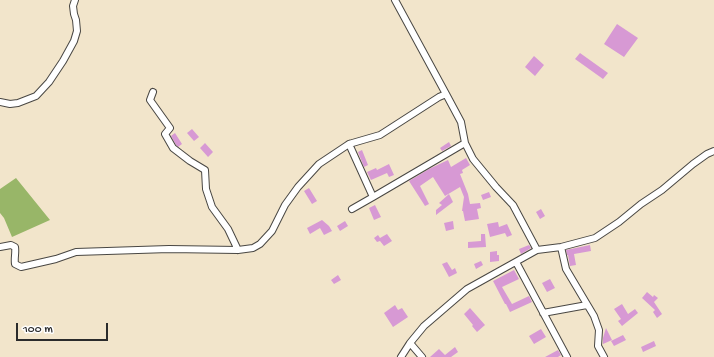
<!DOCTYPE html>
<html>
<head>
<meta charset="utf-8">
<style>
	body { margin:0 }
	#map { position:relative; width:714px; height:357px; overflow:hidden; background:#f2e5cb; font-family:"Gochi Hand",sans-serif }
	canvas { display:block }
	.scale { position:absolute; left:16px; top:323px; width:92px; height:18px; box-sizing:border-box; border:2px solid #2b2b2b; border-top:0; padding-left:5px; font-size:12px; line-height:14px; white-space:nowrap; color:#2b2b2b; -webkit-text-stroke:3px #fff; paint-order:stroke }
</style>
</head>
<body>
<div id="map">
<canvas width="714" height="357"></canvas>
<div class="scale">100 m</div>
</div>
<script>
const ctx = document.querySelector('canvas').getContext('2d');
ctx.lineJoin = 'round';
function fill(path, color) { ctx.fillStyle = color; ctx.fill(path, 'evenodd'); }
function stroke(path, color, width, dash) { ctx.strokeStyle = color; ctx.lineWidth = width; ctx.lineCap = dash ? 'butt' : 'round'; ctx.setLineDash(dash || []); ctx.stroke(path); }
const forest = new Path2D(`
	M16,178l34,42 -38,17 -8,-19 -4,-5v-24z`);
const building = new Path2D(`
	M617,24l21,14 -14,19 -20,-13z
	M580,53l28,20 -5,6 -28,-20z
	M534,56l10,9 -9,11 -10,-9z
	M192,129l7,8 -5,4 -7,-8z
	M175,133l7,11 -4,3 -2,-2 -5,-9z
	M449,142l2,4 -9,5 -2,-3z
	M205,143l8,9 -5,5 -8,-9z
	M362,150l6,15 -4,2 -6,-15z
	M466,158l4,7 -8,5 1,3 -3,1 8,20 2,10 10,-1 1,5 -4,1 2,10 -14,2 -2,-10h-1l2,-14 -4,-10 -15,9 -12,-19 -13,9 9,18 -4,2 -16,-25 20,-12 19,-9 3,7z
	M389,164l5,11 -5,2 -2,-4 -16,7 -4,-8 9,-4 1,2z
	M309,188l8,13 -5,3 -8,-13z
	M489,192l2,5 -8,3 -2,-5z
	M449,194l4,8 -17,13v-5l6,-5 -3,-2z
	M375,205l6,12 -7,3 -5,-12z
	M541,209l4,7 -5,3 -4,-7z
	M322,220l7,6 3,5 -8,4 -4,-7 -10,6 -3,-6z
	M345,221l3,5 -8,5 -3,-5z
	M453,221l1,8 -8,2 -2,-8z
	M498,222l1,5 8,-3 5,11 -5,2 -2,-4 -15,4 -3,-13z
	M387,234l5,7 -8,5 -4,-5 -3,1 -3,-4 4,-3 2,3z
	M481,234h4l1,13 -18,1v-6l13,-1z
	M529,245l2,3 -10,6 -2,-5z
	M590,245l1,6 -17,3 2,11 -6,1 -2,-11h-1l-1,-5z
	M497,251v4h2v6l-9,1v-10z
	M481,261l2,4 -7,4 -2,-5z
	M447,262l5,8 3,-2 2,5 -8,4 -7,-13z
	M514,270l5,9 -17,8 10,17 17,-8 3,6 -22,10 -4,-8h-1l-12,-23z
	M338,275l3,5 -7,4 -3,-4z
	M550,279l5,9 -8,4 -5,-9z
	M647,292l6,5 1,-2 4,3 -4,4 8,12 -5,4 -4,-6 2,-2 -13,-12z
	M622,304l6,10 7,-5 3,4 -16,13 -4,-5 3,-2 -7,-10z
	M395,305l3,5 4,-2 6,9 -15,10 -9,-14z
	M470,308l15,17 -8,7 -5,-6 1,-1 -9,-11z
	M606,328l6,12 -9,4v-6z
	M541,329l5,8 -12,7 -5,-8z
	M623,335l3,5 -12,6 -3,-5z
	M654,341l2,5 -13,6 -2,-5z
	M455,347l3,5 -7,5h-21l9,-8 6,6z
	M558,350l3,5 -3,2h-13z`);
const minor = new Path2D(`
	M395,0l51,94
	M153,92l-3,8 20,28 -5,6 8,14 17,13 15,9 1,19 6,18 16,22 10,21
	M0,102l10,2 8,-1 18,-7 13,-14 14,-21 11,-20 3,-10 -1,-11 -2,-6 -1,-8 2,-6
	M349,144l24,53 92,-54
	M352,209l21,-12
	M0,247l11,-2 4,2c1,6 -1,11 0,17l6,3 35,-8 20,-7 93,-3 69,1 15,-2 7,-4 12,-13 13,-26 13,-18 21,-23 30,-20 31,-9 59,-38 7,-3 15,28 4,21 8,16 23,28 17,18 24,45 24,-3 34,-9 24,-16 22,-18 21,-14 31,-26 14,-10 7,-3
	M561,247l5,22 28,47 5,14 -1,16 6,11
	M516,262l51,95
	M543,313l44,-8
	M410,343l12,14
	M401,357l9,-14 14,-17 43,-37 70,-39`);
fill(forest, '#98b668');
fill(building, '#d799d4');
stroke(minor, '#494743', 8);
stroke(minor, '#fff', 6);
</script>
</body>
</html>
